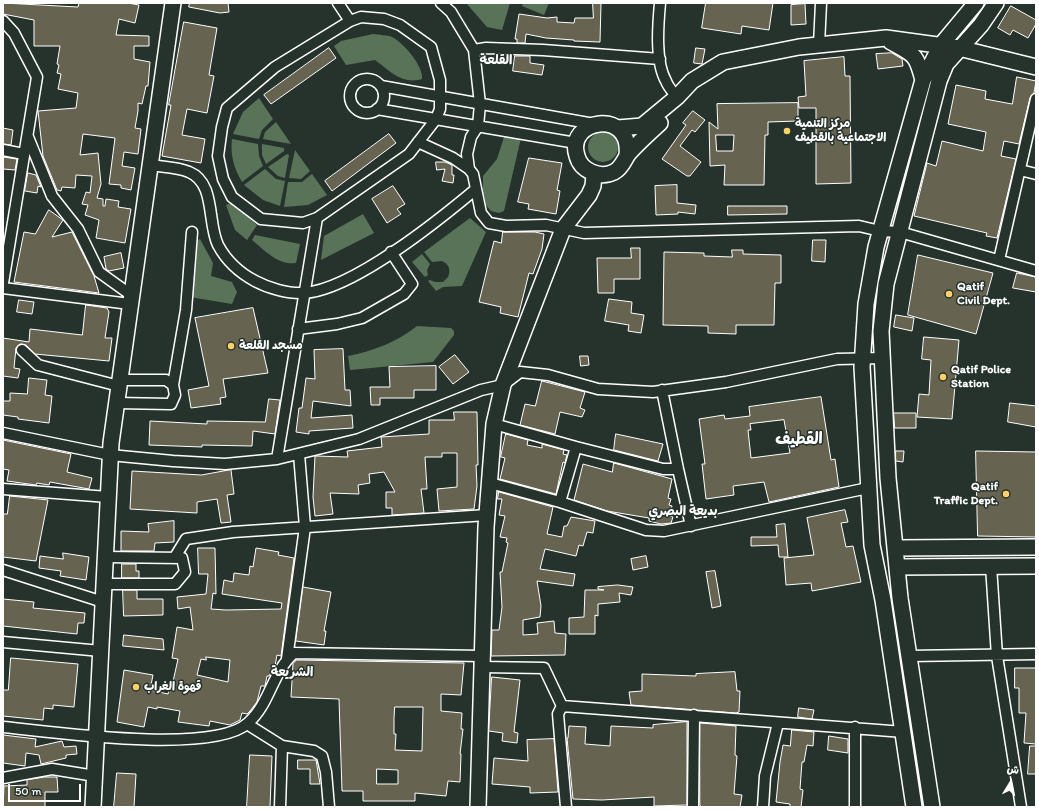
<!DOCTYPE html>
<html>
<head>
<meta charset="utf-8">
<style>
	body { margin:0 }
	#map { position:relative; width:1039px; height:810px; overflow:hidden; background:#26332d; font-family:Itim,"Playpen Sans Arabic",sans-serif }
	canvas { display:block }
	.frame { position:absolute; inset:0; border:4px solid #fff; pointer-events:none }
	.north { position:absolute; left:991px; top:762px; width:40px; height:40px; -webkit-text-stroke:3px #26332d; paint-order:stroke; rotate:10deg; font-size:11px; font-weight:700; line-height:16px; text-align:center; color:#fff }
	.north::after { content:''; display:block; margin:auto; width:14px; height:18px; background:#fff; clip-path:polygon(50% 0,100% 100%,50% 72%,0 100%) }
	.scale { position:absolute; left:8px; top:784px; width:73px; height:18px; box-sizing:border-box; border:2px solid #fff; border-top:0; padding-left:5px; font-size:12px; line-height:14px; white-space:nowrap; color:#fff; -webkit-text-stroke:3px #26332d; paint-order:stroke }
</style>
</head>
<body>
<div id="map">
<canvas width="1039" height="810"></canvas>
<div class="frame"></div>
<div class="north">ش</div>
<div class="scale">50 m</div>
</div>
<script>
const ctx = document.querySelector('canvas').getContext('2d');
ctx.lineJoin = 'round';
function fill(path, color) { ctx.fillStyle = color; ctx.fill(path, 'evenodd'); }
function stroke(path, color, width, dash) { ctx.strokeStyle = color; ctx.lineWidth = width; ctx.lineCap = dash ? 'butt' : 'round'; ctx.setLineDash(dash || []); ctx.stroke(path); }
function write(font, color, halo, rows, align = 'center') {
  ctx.font = font + ' Itim,"Playpen Sans Arabic",sans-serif'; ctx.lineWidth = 3; ctx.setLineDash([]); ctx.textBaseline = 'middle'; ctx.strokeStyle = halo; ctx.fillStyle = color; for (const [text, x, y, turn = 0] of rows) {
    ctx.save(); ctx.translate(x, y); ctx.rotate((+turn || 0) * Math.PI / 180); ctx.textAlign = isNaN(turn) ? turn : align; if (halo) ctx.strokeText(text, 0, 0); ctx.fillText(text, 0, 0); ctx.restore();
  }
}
const green = new Path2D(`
	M466,3h44l-8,27 -15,-3z
	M523,3h26l-5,12 -22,-9z
	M373,34c6,1 14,1 19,3 12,6 32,30 30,42 -20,6 -32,-8 -47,-19l-29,5 -12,-19 7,-5z
	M259,98l14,21 -11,11 -3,9 -26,-5 10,-22z
	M276,122l15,22 -28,-5 2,-7z
	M588 147a15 15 0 1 1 30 0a15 15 0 1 1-30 0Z
	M505,134l16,4 -17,73 -5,2 -8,-2 -5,-6 -3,-14v-15l14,-17z
	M232,139l26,5 1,12 4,10 -21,16c-8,-14 -12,-27 -10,-43z
	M262,144l22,4v3l-18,13 -4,-9z
	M295,150l15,21 -9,8 -12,-1z
	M287,154l2,1 -4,23 -7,-2 -10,-9z
	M265,169l11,10 9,2 -5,25 -17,-6 -19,-15z
	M312,174l15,21 -19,10 -24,2 4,-25h14z
	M231,203l26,22 -10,15 -12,-10 -9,-25z
	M363,214l11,19 -53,27 3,-24z
	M470,218l16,14 -24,54 -19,1 -7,4 -8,-10 2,-1 5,2h8l5,-5c3,-7 1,-13 -6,-16l-10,1 -8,-10z
	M255,235l45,9 -4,19c-17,3 -32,-13 -44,-23z
	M200,239l13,24 -2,13 21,6 5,10 -5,12 -42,-7 3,-55z
	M422,254l8,10 -3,6 1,5 -3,2 -13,-15z
	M417,326l34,2 3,3v4l-21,27 -83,8 -2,-14c25,-5 49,-14 69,-30z`);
const building = new Path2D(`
	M3,3l75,4 1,-4h49l11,2 -4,18 -16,-4 -3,16 33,1v10h-15v13l16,3 -2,24h-2l-4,18 -4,-1v8l-3,17 6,1 -3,25 -14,-2 -2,14 13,2 -4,22 -10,-2v-3l-12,-1 6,-46 -32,-4 -3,21 18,-2 3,31 -4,14 6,1v7h2l1,-7 13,2 -1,6 13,2 -6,34 -29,-5 3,-18 -14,-5 3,-10 -6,-1 4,-12 4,1 2,-17 -16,-1 -1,13 -13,-1 -1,4 -4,-1 -14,-34 -5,-45 38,-3 2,-15 -20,-4 3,-15 -4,-1 2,-8 -2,-1 3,-18h-26v-26l-31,-6z
	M190,3h38l1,9 -9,1 -31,-6z
	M593,3h8l-1,39 -26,-1v-1l-28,-2 -20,-4 -1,9h-8v-4h-2l4,-25 28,4 10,-1v5l17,1 1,-5h18z
	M706,3h67l-4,27 -27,-4 -1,8 -39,-6z
	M805,4l1,20 -15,1v-20z
	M1011,6l25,14v4l-8,14 -15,-8 -3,5 -12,-7z
	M184,22l33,6 -8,47 5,1 -7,37 -20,-4 -5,26 23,4 -4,24 -39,-7 9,-51h-2z
	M329,48l7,10 -65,46 -7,-9z
	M696,48l9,1 -3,15 -8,-1z
	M892,53l10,6 1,7 -25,3 -2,-15z
	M515,56h15v7l14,2 -2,10 -29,-4z
	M844,57l1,19h5l1,107 -35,1v-76h-17l-1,-11 8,-1 -2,-35z
	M1017,77l19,4 -2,12 -4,5 -11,46 -15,-3 -3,15 15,3 -19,79 -11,-2 1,-3 -73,-17 13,-53 9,3 6,-25 41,10 3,-19 -38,-8 8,-39 30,6 -1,8 27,5z
	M798,103v18l-30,1v13h-3l-1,50h-40l1,-20 -15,1 -1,-44 9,7 -1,-25zM716,135h18l-1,16h-16z
	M693,111l12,9 -10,12 -3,-2 -12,16 21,16 -11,14h-3l-25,-17 24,-34 -3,-2z
	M3,128l10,2 -2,15 -8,-1z
	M389,134l7,9 -64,48 -7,-10z
	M3,157l14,2 -2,11 -12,-1z
	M529,158l33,5 -5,27 3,1 -4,23 -28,-5 1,-5 -11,-2z
	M436,162h9l7,3v10h2l-1,8 -11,-2 3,-12 -8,1z
	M28,173l8,2 5,12 -3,-1 -1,7 -12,-2z
	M677,185v18l19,2 -1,9 -17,-2v2l-22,1 -1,-29z
	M393,186l12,18 -8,5 4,5 -14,9 -15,-24z
	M728,206h59v8l-59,1z
	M49,210l14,10 -11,17 20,-5 22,44 5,17 -85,-11 10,-50 11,2z
	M503,232h32l9,2 -2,15 -9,25 -4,-1 -11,44 -18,-4 1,-6 -22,-5 15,-61 7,2z
	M813,240h13l-1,22 -13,-1z
	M631,248h9v31h-26v14h-16l-1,-35h34z
	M732,250h11v4l38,1v28h-6l-1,42h-38v9l-28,-1v-7l-45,-1 1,-73 40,1v3l28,1z
	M121,253l3,15 -15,3 -3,-2 -2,-12z
	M918,255l75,18 -17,61 -68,-19z
	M1017,273l19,4v15l-23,-4z
	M609,299l23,3 -1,11 13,2 -3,18 -13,-2 1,-6 -24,-4z
	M19,300l15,2 -2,12 -15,-2z
	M86,305l21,3 2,4 -4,26h7l-3,23 -74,-7 -9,-9 -6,-1 -4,4 -2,20 6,1 -2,9 -15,-2v-38l26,4 1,-13 52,6z
	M253,308l15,65 -45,6 3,18 -6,1 1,6 -30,4 -3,-18 21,-4 -14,-68z
	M896,315l18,3 -2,13 -18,-4z
	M924,337l35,3 -7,79 -35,-2 2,-23 10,1 2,-35 -9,-1z
	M343,349l2,41h5l1,16 -38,-5 -2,17 41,-3 1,13 -44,3v3l-13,-2 3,-24h3l4,-30 9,1 -1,-29z
	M455,355l14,17 -16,12 -14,-17z
	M580,356h8l1,9 -8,1z
	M436,366v24h-22v8h-34v7h-9l-1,-18h20l-1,-20z
	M29,378l18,2 -2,15 7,1 -3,27 -31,-4v-2l-15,-2v-14h7v-8l17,1z
	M542,381l43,11 -5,16 5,2 -3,7 -22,-5 -5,22 -35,-9 5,-21 10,2z
	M821,397l10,63 4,-1 4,28 -70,15 -5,-20 -31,4 1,9 -28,4 -4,-35h3l-6,-45 25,-4 1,4 25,-3 -1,-9zM784,420l6,33 -39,5 -3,-28h3l-1,-6z
	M269,399l11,1 -5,34 -22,-3 -1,15 -50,-1v2l-53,-2 1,-24 57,3v-3l58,1z
	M1010,403l26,3v21l-28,-5z
	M454,412h23l1,53h-2l1,21 -3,23 -35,2 -2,-22 20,-2v-34h-15v4h-17l2,32h-6l3,24 -32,2v-7h-6v-16h9l-11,-20 -15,2 1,9 -12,2 1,9 -29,-1 3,21 -18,2 -2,-19 2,-41 33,1 -1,-6 35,-4 -1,-10 48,-3v-14h25z
	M894,413h22v15h-21z
	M506,434l22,6 -1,5 15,3v-4l22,6 -1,4 4,1 -2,8 -2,-1 -7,32 -56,-15 5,-21 -4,-1z
	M616,434l47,10 -5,17 -44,-11z
	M3,440l68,14 -4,18 25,6 -3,11 -39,-7 -1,3 -12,-2 -1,2 -29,-4 2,-11 -6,-1z
	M896,451h8l-1,11 -7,-1z
	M976,451l60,1v85l-58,-1z
	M614,463l58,16 -4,19 3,1 -2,6 3,1 -2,10 3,1 -2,6 -10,1 -12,-3v-3l-42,-7 -33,-11 9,-36 29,8z
	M231,470l3,24 -7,1 4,27 -10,1 -4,-24 -20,3v11l-67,-4 2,-38 69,4z
	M499,492l54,15 -6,27 15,3 2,-11h3l4,-9 24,4 -2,12 -6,-1 -4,14 -4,-1 -3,11 -31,-7 -5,20 35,5 -2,12 -36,-5 4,25 -1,11 -17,3v15l15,-1 -1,-11 17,-2 1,12 11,1 -1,21 -74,1 1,-26h7l3,-23 -2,-35h2l6,-29 -2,-1 1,-4 -7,-1 5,-21 -6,-1 3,-16h-4z
	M10,496l38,4 -12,61 -33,-4v-43h4z
	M845,510l3,12 -7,1 5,24 7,-1 8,36 -49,9 -1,-8 -25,2 -2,-27 30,-3 -7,-37z
	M174,521v21l-19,1 -1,8h-33v-20l28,1 -1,-8z
	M785,524l3,33h-9l-1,-12 -27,1v-9h26l-1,-12z
	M198,548h17l1,46 -3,-1 -2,16 15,1 55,-1 1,-6 -60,-9 2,-14 9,2 1,-9 15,2 1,-9 3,1 3,-19 23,4 -1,3 16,3 -13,98 -4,-1 -2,11 -6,10h-2l-2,10h-4l-4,16 -7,9 -3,3 -5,-1 -2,7 -10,5 -20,-4 -1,5 -31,-4 2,-11 -23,-4v2l-9,-2 -4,20 -27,-5 7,-52 29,5 -3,15 18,4 2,-8h2l6,-27 -6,-1 5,-31 16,3 -3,-23 -12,2 -1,-12 29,-3 2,-20h-9zM206,657l24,3 -2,22 -31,-7 4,-16 5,1z
	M63,553l26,4 -3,23 -26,-4 1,-5 -22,-3 1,-12 23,3z
	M646,556l2,11 -15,3 -2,-11z
	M122,564h14v7h3v7h-17z
	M715,571l6,35 -9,2 -6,-36z
	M618,585l15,2 -2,8 -12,-2 1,9 -22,2v12l-3,-1v19h-26v-16l15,-1 1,-27h19l-6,-1v-2z
	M303,587l28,5 -7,39h2l-2,14 -28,-4z
	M123,590h14v9h26v16l-39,1z
	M3,599l31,3 -1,6 52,5 -1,10h-6l-1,11 -74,-8z
	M124,635l39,4 1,11 -41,-4z
	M11,658l67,6 -4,43 -21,-2v4l-9,-1 -1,12 -40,-4v-26h5z
	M297,660l167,3 -3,32 -20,-1v17l21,2 -1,16h2l-3,25h1l-1,28 -12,-1 -2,15 -31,-3v8h-52v-10h-21l-3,-92 -48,-2 2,-33zM395,707h28l-1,44 -27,-1 1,-16h-2v-15zM377,769l21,1v14h-21z
	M1015,668h21v76l-12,-1 2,-30h-7v-25h-4z
	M735,672l2,19h3l-1,21 -3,1 -105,-8 -2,-13 13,-1v-17l54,2v-2z
	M492,677l28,3 -6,52 4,1 -1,10 -15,-2 1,-8 -14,-2z
	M799,708l15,2 -2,9 -14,-2z
	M687,722v83l-33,1v-9l-52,3 -29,-1 -6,-61h1l1,-12 17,1 -1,17 25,2 1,-20 42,2v-3z
	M700,723l36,3 -1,29 2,1 -3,38 8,1 -2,12h-39l-1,-2z
	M792,730l22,2 -1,14 -6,-1 -3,17h-2l-2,27 3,1 -2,17h-11v-3l-14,-2 4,-40 3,-17 7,1z
	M3,735l33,4 -1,8 27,-6 2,6 12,-1 1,8 -11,1v3l-25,6 -2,-9 -13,-2 -1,13 -22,-3z
	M829,736l19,3v14l-20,-3z
	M554,739l4,53 -28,1v-6l-38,-3 2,-26 34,3 -1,-21z
	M1030,746h6v28h-8z
	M250,755l22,1 -2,51h-23z
	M298,760h18l4,24h-10v-15h-12z
	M117,773l19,1 -2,33h-20z
	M45,777h12l1,15h-13v15h-42l1,-21 23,-1v-5z`);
const street = new Path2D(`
	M338,3l12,18
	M441,3l10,9 23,38 6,54 -2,22 -7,11 -4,17 2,15
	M660,3c-2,22 -5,59 6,78 2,6 7,11 11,16
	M361,17l23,2 16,6 31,22 9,33v29l-4,10 -27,35 -92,64 -14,5 -42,-4 -29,-22 -9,-18 -5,-23 4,-29 5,-19 48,-41 75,-46z
	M3,21l11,12 23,44 -34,206
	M819,45l2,-42
	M474,50l12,-2 57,2 117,9
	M350 96a17 17 0 1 1 34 0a17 17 0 1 1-34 0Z
	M381,86l213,38
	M377,109l199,34
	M28,137l24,59 26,33 21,43 32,23
	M418,142l35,16 16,11 4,5 8,39 8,10 17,3 40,-1 38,8 275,-7 21,5 20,1 136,39
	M3,150l21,4
	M150,165c12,2 28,2 39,7 27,11 18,51 29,73 8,15 22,28 37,36 13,7 33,13 49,12 48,-3 135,-73 172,-104
	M1020,170l16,4
	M999,260l37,-161
	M3,288l127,16
	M298,329l39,-5 25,-6 42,-24 8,-10 -21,-32
	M22,350l16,15 81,21
	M173,385l13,-75 6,-78
	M662,390l16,79 13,57
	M116,403l55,1 4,-9 -2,-10 -7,-5h-46
	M494,424l82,23 87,22h15
	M3,433l107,22 63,6 52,3 52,-5 82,-20 122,-49 22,-5 17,-13 28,3 50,14 55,3 73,-10 111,-23 46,-1
	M277,459l40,-241
	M490,483l70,19 86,28 18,1 204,-43
	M3,489l105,8
	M560,502l16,-55
	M175,557l11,-18 47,-7 254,-17
	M991,566l6,90 24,151
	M3,570l100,32
	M104,584h71l10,-12 -3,-14 -77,-1
	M3,642l98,9
	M909,656l127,-2
	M287,659l18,-132 -6,-73
	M482,667l62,1 18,38
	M247,724l35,22 32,5 8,5 4,16 3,35
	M3,727c49,5 210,28 245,-4 22,-19 24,-51 46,-70l188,3
	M855,727v80
	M3,778l49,-9 43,7
	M280,807l2,-61
	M566,807l-8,-93 4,-8 342,26
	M693,807l1,-92
	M763,807l2,-31 13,-53`);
const secondary = new Path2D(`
	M891,42c23,13 25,11 32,38
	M618,128l24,-2 35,-29 15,-16 31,-19 76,-15 87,-9 73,10 77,19
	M627,155c5,-47 -62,-36 -50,1 4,15 23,23 37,16 9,-5 10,-13 15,-19 10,-11 20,-20 31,-30
	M895,548l141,-1
	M897,567l139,-1
	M93,807l18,-364 62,-440
	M478,807l8,-280 8,-103 9,-39 60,-156 26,-34 4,-9 1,-12
	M914,807l-31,-207 -11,-55 -10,-178 4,-63 10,-57 47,-167 18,-35 35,-42
	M932,807l-32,-209 -12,-120 -7,-147 5,-47 53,-203 7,-17 35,-39 15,-22`);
const markers = [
	[787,131,4,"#ffd166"],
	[949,294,4,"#ffd166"],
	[231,346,4,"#ffd166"],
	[943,377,4,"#ffd166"],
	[1006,494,4,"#ffd166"],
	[136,687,4,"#ffd166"]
];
const poiNames = [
	["مركز التنمية",795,124],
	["الاجتماعية بالقطيف",795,138],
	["Qatif",957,287],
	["Civil Dept.",957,301],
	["مسجد القلعة",239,346],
	["Qatif Police",951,370],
	["Station",951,384],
	["Qatif",998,487,"right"],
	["Traffic Dept.",998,501,"right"],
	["قهوة الغراب",144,687]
];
const neighbourhoodNames = [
	["القلعة",496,61],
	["بديعة البصري",683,512],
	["الشريعة",292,673]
];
const districtNames = [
	["القطيف",799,440]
];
fill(green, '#597359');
fill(building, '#666350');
stroke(building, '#fff', 1);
stroke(street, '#fff', 13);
stroke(secondary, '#fff', 18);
stroke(street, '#26332d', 10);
stroke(secondary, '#26332d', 15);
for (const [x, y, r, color] of markers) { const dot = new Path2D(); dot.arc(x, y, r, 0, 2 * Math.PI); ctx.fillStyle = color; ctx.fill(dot); stroke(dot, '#26332d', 1.5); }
write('bold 12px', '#fff', '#26332d', poiNames, 'left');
write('bold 13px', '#fff', '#26332d', neighbourhoodNames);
write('bold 16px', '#fff', '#26332d', districtNames);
</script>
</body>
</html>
